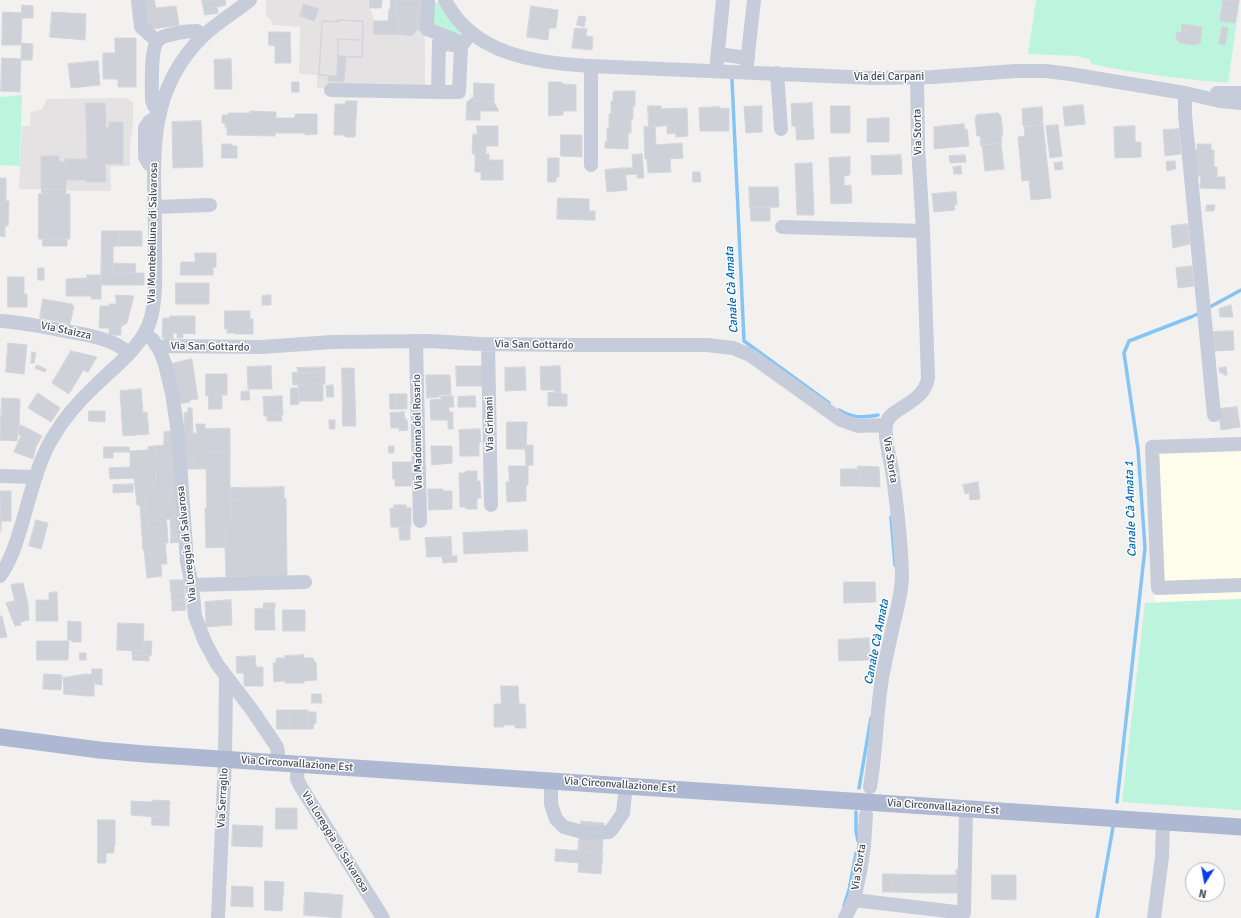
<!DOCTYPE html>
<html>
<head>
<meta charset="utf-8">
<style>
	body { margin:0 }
	#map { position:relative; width:1241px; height:918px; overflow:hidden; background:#f3f1f0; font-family:Signika,sans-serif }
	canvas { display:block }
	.north { position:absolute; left:1185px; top:862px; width:40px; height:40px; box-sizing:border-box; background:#fff; border:1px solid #b5b8bf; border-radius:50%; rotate:191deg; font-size:11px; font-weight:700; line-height:16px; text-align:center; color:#464e60 }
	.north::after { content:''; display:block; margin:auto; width:14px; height:18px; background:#083cf6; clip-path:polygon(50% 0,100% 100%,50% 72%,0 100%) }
</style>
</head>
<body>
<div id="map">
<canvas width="1241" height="918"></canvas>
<div class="north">N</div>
</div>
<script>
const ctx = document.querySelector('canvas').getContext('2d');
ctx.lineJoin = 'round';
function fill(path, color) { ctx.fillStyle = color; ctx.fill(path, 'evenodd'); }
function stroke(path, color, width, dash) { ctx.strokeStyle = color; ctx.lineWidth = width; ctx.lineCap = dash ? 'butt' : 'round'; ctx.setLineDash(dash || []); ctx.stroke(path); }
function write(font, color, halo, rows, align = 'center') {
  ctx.font = font + ' Signika,sans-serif'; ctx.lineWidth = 3; ctx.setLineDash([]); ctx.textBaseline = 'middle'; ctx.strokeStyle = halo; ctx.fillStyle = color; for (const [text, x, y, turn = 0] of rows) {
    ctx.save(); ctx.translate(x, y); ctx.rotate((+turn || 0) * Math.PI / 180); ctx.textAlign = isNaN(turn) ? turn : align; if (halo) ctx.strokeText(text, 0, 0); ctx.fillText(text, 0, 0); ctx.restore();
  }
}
const commercial = new Path2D(`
	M1241,439v160l-86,3 -4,-82v-79z`);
const education = new Path2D(`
	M268,0h102v8l4,13 -1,13 39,2 5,-6 8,1v58l-108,-1v-13l-18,-1 1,-47 -27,-2 -3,-6 -4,-3v-15z
	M125,98l8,4v21l-3,24v19l-20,1 1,24h-40l-5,-2h-47l3,-63h8l1,-14 10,-2 4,-6 1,-5z`);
const green = new Path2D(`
	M1036,0h204l-12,83c-45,-4 -91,-9 -136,-19l-3,-5 -13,-3 -48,-2z
	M430,3h9l11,17 11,13v2l-3,1 -29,-10z
	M22,95l-2,71 -20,-1v-68z
	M1241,599v211l-119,-8 23,-199z`);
const stream = new Path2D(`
	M732,80l12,261 85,62
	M1208,308l33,-18
	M839,410c13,8 25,8 39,5
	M891,517l4,48
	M859,788l12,-70
	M1117,802l28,-254 -7,-99 -14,-96 5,-12 62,-24 9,-4
	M856,812v19l2,10
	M844,906l5,-16 7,-37
	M1097,918l16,-91`);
const building = new Path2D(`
	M141,0h13l2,8 20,-2 3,19 -33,5z
	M202,0h23l1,5 -9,2 1,6 -13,2z
	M370,0h12l-1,8h-11z
	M391,0h6l-1,12h2v17l5,6 -30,-1 1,-13h14l1,-12h1z
	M397,0h23l-1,13h-2v17l-5,6 -9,-1 -5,-6v-17h-2z
	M420,0h6l-1,31 -8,-1v-17h2z
	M1223,0h16l-4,23 -15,-2z
	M304,4l15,5 -5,12 -14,-5z
	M22,5l11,1v12h-11z
	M531,6l27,4 -2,18h-7l-1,12 -21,-3z
	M3,12l19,1 -1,32h-19z
	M52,12l34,2 -1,26 -35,-3z
	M579,16l7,1 -2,10 -7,-2z
	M338,20l25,1v19l-25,-1 -1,37 -18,-1 3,-54 16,1z
	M338,20l25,1 -1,36 -24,-1 -1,20 -18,-1 3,-54 16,1z
	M1182,24l20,3 -2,17 -3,-1 -1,2 -17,-2v-2l-3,-1 1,-8 4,1z
	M1222,27l6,1 -3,17 -6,-1z
	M575,28l12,1 -1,7 7,1 -1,13 -20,-2z
	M269,32h21l1,31h-16v-17l-6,-1z
	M115,38h21v49h-18v-8h-15v-26h12z
	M338,39l25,1 -1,17 -24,-1z
	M22,43l11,1 -1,16h-11z
	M338,56h8l-2,26 -16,-1v-5h9z
	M2,58l19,1 -1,33 -19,-1z
	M231,59l1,30h-17l-1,-29z
	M98,61l2,24 -29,3 -3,-24z
	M292,82h7v10h-7z
	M549,82h12l2,2 13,1v26h-13v4l-14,1z
	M474,83l20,1v18l-20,-1z
	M615,91h20v15h-2v13h-2v14h-3v16l-23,-1v-6h2v-14h2v-14h2v-13h2v-9h2z
	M474,97v4l20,1 5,9h-19v9h-14l1,-18z
	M346,101h11l-2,36h-10v-2h-11l1,-31h10z
	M86,103h19l1,25h3v-6h14v42h-18l1,18h-20v-2h-20v9h-25v-33h18v6h6v-3h22z
	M812,103l1,23h-21l-1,-22z
	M1083,105l2,19 -20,2 -2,-19z
	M648,106h13v3l26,-1 1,28 -12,1 -1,-12 -26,2z
	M762,106v26l-16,1 -2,-26z
	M831,106h19v20h-19z
	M720,107v2l9,-1v23h-29l-1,-23z
	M1042,107l1,18 -20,1 -1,-17z
	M250,111l26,1v6h19v-4h22v20l-12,1v-2h-30v3l-48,-1v-8h-2v-4h-3v-8h6v-2h22z
	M998,113l3,3 2,19h-2l1,8 -21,3 -1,-10h-3l-2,-18 2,-3z
	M889,118v24h-22v-23z
	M201,121l2,46 -30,1 -1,-46z
	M964,124l1,6 2,-1 2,17 -35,3v-22z
	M675,125l1,8 -9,1v-8z
	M1043,125l8,73 -20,2 -2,-20 -7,1 -4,-44 7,-1 -1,-9z
	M1058,125l4,31 -12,2 -4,-32z
	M477,126h21v20h-12v8h3v6h14v20h-22v-8h-6v-18h-3l1,-20h4z
	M655,126l1,19 26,-2 1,15 -13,1 1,13 -23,1 -1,-14h-2l-1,-32z
	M796,126h17l1,13 -17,1z
	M831,126h19v7h-19z
	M1135,126v16h6v15l-26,1 -1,-31z
	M1179,129l2,25 -16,2 -2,-26z
	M561,135h21v22l-21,-1z
	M1001,143l3,26 -19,2 -3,-26z
	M222,144h10v2h5v12h-15z
	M1197,144h14v6h3v17h3v10h8v12l-25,-1 1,-12h-7l1,-26h2z
	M642,154l2,24h-7v-4l-11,1 -1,-7h8l-1,-13z
	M901,155l1,19 -30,1 -1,-19z
	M965,155l1,7 -16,1 -1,-7z
	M850,157v18l-6,1v10l7,-1 1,18 -21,1 -2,-46z
	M548,158h11v19h-3v5h-8z
	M1175,161l1,8 -9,2 -1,-9z
	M1062,162l1,7 -8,1 -1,-7z
	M812,163l2,52h-17l-2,-51z
	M961,166l1,8h-8l-1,-7z
	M625,168l2,22 -20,2 -2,-22z
	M693,172h7l1,10h-8z
	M0,178h6v23h3l-1,25h-3v11l-5,-1z
	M749,187h29l1,20 -29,1z
	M42,189h24v5h-24z
	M956,192l1,13h-3l1,5 -21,2 -2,-18z
	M39,194h31v45h-31z
	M558,198l31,1v21l-32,-1z
	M1207,205h8l-1,6h-8z
	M770,207v14h-19l-1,-13z
	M589,211h6v9h-6z
	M1188,224l2,20 -17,4 -2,-22z
	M102,231h17v15h-6v27h31v12h-43z
	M119,231h23v15h-23z
	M43,239h24v7h-24z
	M195,253h21v14h-3v8h-33l1,-13h14z
	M113,263l23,1 -1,9h-22z
	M1192,266l2,20 -16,2 -2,-20z
	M38,268h6v12h-6z
	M87,275h14v24h-10v-3h-25v-17l21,-1z
	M8,277h16v17h3v13h-19z
	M176,283h33v21h-33z
	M116,295l18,1 -7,27 -6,4v8h-12v-7h-10l1,-22h9v-2h7z
	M271,295v10h-9v-9z
	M43,299l29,5v2h2l-4,18 -30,-6z
	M1231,305l2,12h-13l-1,-8z
	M225,311h25v8h3v15h-18v-1h-8v-5l-2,1z
	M170,316h25v18l-12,-1v5h-6v-5h-4v10h-8v-5h-3l1,-20h7z
	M1233,331l1,19 -20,1 -1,-19z
	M8,343l19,2 -3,29 -18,-2z
	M71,351l26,6 -9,15 -5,-2 5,-8z
	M71,351l17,11 -19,32 -17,-11z
	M32,352l4,1 -2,10h-3z
	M192,359l6,40 -8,1v2l-11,2 -8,-40z
	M37,365l9,4 -1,3 -10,-4z
	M271,366l1,23h-24l-1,-22z
	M456,366h26l1,20h-26z
	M560,366l1,26h-6v-2h-14l-1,-23z
	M325,367v5l-27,1 -1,-5z
	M525,367l1,23 -21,1v-23z
	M1226,367l1,8h-3v-2h-4l-1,-5z
	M342,368h12l2,58h-13z
	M325,372v12l-32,1 -1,-12z
	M206,374h21v21l-18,-1v2h-3z
	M426,375h24l1,20h-12v2l-12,1z
	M323,384v17h-24l-1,-16z
	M333,385l1,12h-7l-1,-11z
	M291,388h8v16l-8,1z
	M141,389l2,24 4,-1 2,22 -26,2 -3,-45z
	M249,391l1,9h-9v-8z
	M561,392v2h6v12h-19v-13z
	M38,393l22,15 -9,14 -23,-14z
	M209,394l13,1v14h-13z
	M390,394h6v15h-6z
	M396,394h11v15h-11z
	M282,396l1,19 -19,1 -1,-19z
	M441,396h12l1,11h-5v5h4v17h-5v-9h-17l-1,-20 11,-1z
	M475,396l1,11h-18v-10z
	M2,398l18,1 -1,30h-1l-1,12 -17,-1z
	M1237,407l3,20 -19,3 -3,-21z
	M188,408h4l1,26h-8l-1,-21 4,-1z
	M89,411h16v11l-16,-1z
	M404,412l1,7 2,1 1,10 -9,1v-3h-8l-1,-15z
	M281,415l1,6h-15v-5z
	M329,420h6v9h-5z
	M507,422h20l-1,27h-19z
	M196,424h9v5l25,-1v24l-36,1 1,16h-8l-2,-35 12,-1z
	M20,425l5,2 -4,9 -3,-2z
	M25,427l17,9 -6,11 -3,12 -19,-7z
	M480,429l1,13h-2v14h-19l-1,-26z
	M173,431l1,9 -10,1v-9z
	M175,440l4,97 -6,1v-4h-2l-1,-15h-4l1,7 -19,2 -2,-33 8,-1 -1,-13 3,-1 -1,-34 9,-1v-4z
	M526,445h7v20l-7,1 -1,-17h1z
	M155,446l1,34 -3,1 1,13 -8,1 2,33 19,-2 1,17h-3l2,21h-6l1,12 -15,2 -3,-28h-1l-3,-45h-3l-3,-27 -24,1 -1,-11 21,-1v-16l18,-1v-3z
	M389,446h5v7h-5z
	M431,446h21v17l-20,2z
	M104,447h25l1,5h-17v6h-9z
	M230,452v36l2,37h-6l1,22 -21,1 -1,-40h2l-1,-39h-11l-1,-16z
	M393,462h19l-1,24h-16v-7h-2z
	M509,466h19v19h-2v16l-19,1 -1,-20h3z
	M858,466l21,1 1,20 -21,-1z
	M841,469h17l1,17h-18z
	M466,471h11v10h3l1,17h-4v11h-11v-2h-6l-1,-34h6z
	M978,482l2,17 -10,1 -2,-16z
	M133,484v8l-20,1v-8z
	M968,484l1,9 -4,1 -2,-9z
	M284,487v12l-54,1v-12z
	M428,489h15v2h9v18l-23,1z
	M0,491h11v30h-10v10z
	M286,499l1,77 -61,1 -1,-30h2l-1,-22h6v-18h-1l-1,-7z
	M394,505h12v3l-12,1z
	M411,508v19h-20l-1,-18z
	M36,520l12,3 -5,19 -12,-3z
	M399,527h11v13h-10z
	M527,530l1,21 -64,3 -1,-21z
	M171,534h2v4l6,-1 3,5 -11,1z
	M451,537l1,19 -25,1 -2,-19z
	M31,539l12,3 -2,7 -12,-3z
	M457,556v6l-14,1 -1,-6z
	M170,580h14l1,20 -13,1z
	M844,582h31l1,20 -32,1z
	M23,583l5,21 1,16 -9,2 -9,-37z
	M57,592l1,29h-22v-21h13v-7z
	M185,600l1,10 -14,1v-10z
	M231,600l1,25 -26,2 -1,-25z
	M15,601l6,24 -6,1 -9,-23z
	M264,603h11v5l-11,1z
	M274,608l1,22h-20v-21z
	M283,610h22v21h-22z
	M0,616h2l5,21 -7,1z
	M68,621l13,1v20h-9v-2h-4z
	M118,623l26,1 -1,27 -26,-1z
	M869,638l1,22 -31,1 -1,-21z
	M37,641h32l-1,19h-31z
	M143,641h9l-1,15 -19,-1v-4h11z
	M80,653h6v7h-6z
	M133,655h16v6l-16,-1z
	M304,655v3h9l1,4h2l1,18 -13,1v2h-19v-2l-11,1 -1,-19h3v-5h9v-2z
	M255,656l1,11h7v19h-19v-13h-7l-1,-16z
	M92,669h10v16l-7,-1 -1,-9 -2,-1z
	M44,674l18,1 -1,15 -18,-1z
	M86,674l8,1v16l-9,1 -21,-3 -1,-11z
	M501,686h17l1,18h6l1,24h-11v-3h-11v2h-10v-23h7z
	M64,689l21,3 9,-1v5h-8l-22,-2z
	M312,694h9l1,9h-10z
	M277,710h14l-1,19h-13z
	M291,710h17v19h-18z
	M308,712h8v11l-2,1 -1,5h-5z
	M152,800l18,1 -1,17 -38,-3v-14l21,1z
	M276,808h21v21h-21z
	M152,817l17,1v8l-17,-1z
	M98,820h17v26h-1v7h-8v10h-8z
	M581,821l23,2 -2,30 -24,-2z
	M233,825l30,1 -1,21 -30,-1z
	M556,849l47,4 -2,21 -23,-2 1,-9 -24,-2z
	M956,870h8l-1,23h-35v-18h28z
	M883,874h9l1,18h-10z
	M892,874l36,1v18l-35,-1z
	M992,875h24v25l-24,-1z
	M265,881l19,1 -2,29 -17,-1z
	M232,886l21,1v20l-22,-1z
	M305,892l38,3 -2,23 -37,-3z`);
const minor = new Path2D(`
	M138,0l3,27 16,14
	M428,0l-1,29 28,11
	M445,0c28,55 91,63 146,66l283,12 59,-1 83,-6h30l24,3 115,19 35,8 21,2
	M461,46l-22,-3 -1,49h21l2,-46 10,-13
	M718,54l30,4
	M716,71l7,-71
	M746,72l8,-72
	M777,73l4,56
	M331,90l107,2
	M1185,93v22l29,300
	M1217,93h24
	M160,110l-6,-4 -2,-6c0,-12 -2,-51 6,-60 6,-6 30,-9 39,-9l6,5
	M149,164l-4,-7v-29l4,-6 11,-8
	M591,165v-99
	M155,207l55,-2
	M782,227l141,4
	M0,321c22,1 43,6 65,10 21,4 47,7 64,22
	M145,333l8,7 7,11 5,13 7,29 6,40 9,129 5,23 3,31 10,26 12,22 35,46 25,37 1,6 -1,9
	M416,342l4,179
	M488,344l3,161
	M159,348l7,-2 96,1 70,-5 97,-1 52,3 98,1h128l26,3 17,7 91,65 17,6 28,-1
	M1241,444l-89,3 6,141 83,-3
	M0,476l36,1
	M0,576c10,-14 15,-29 20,-46 9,-28 17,-68 33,-93 11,-19 26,-36 42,-51 19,-19 46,-38 55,-65 7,-22 5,-52 5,-76 1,-77 -14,-148 48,-209 14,-13 32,-24 47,-36
	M192,585l113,-3
	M298,764l-1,15 4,8 82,131
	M551,780v24l5,15 8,8 22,6 23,-1 3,-3 11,-16 3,-28
	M870,787c6,-34 6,-68 11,-102 3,-20 8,-40 12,-59 4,-17 9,-33 9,-51 -1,-35 -5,-70 -10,-105 -2,-13 -8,-31 -6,-45 2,-18 38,-20 42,-47l-5,-147 -5,-85 -1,-69
	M854,900l110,13 2,-104
	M218,918l7,-159 1,-81
	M845,918l9,-18 6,-28 4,-26 2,-31
	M1154,918l8,-61 1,-35`);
const major = new Path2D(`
	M0,737l99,13 46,4 1096,73`);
const streetNames = [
	["Via dei Carpani",889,77],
	["Via Storta",918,132,-91],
	["Via Montebelluna di Salvarosa",153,233,-89],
	["Via Staizza",66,331,12],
	["Via San Gottardo",534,345,1],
	["Via San Gottardo",210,347,1],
	["Via Grimani",490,424,-91],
	["Via Madonna del Rosario",418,432,-91],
	["Via Storta",890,460,81],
	["Via Loreggia di Salvarosa",187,544,-96],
	["Via Circonvallazione Est",297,764,4],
	["Via Circonvallazione Est",620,785,4],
	["Via Serraglio",223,798,-87],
	["Via Circonvallazione Est",943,807,4],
	["Via Loreggia di Salvarosa",335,842,58],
	["Via Storta",859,867,-81]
];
const waterNames = [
	["Canale Cà Amata",732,290,-93],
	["Canale Cà Amata 1",1131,509,-92],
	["Canale Cà Amata",877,642,-79]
];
fill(commercial, '#fefcea');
fill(education, '#e4e2e2');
fill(green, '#bcf4de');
stroke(stream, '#85c5f5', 3.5);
fill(building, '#cfd1d8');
stroke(building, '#d4d5dc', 1);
stroke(minor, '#c6ccd9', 14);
stroke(major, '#aeb8d2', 17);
write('11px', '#464e60', '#fff', streetNames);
write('italic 12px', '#006ab9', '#fff', waterNames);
</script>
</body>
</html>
